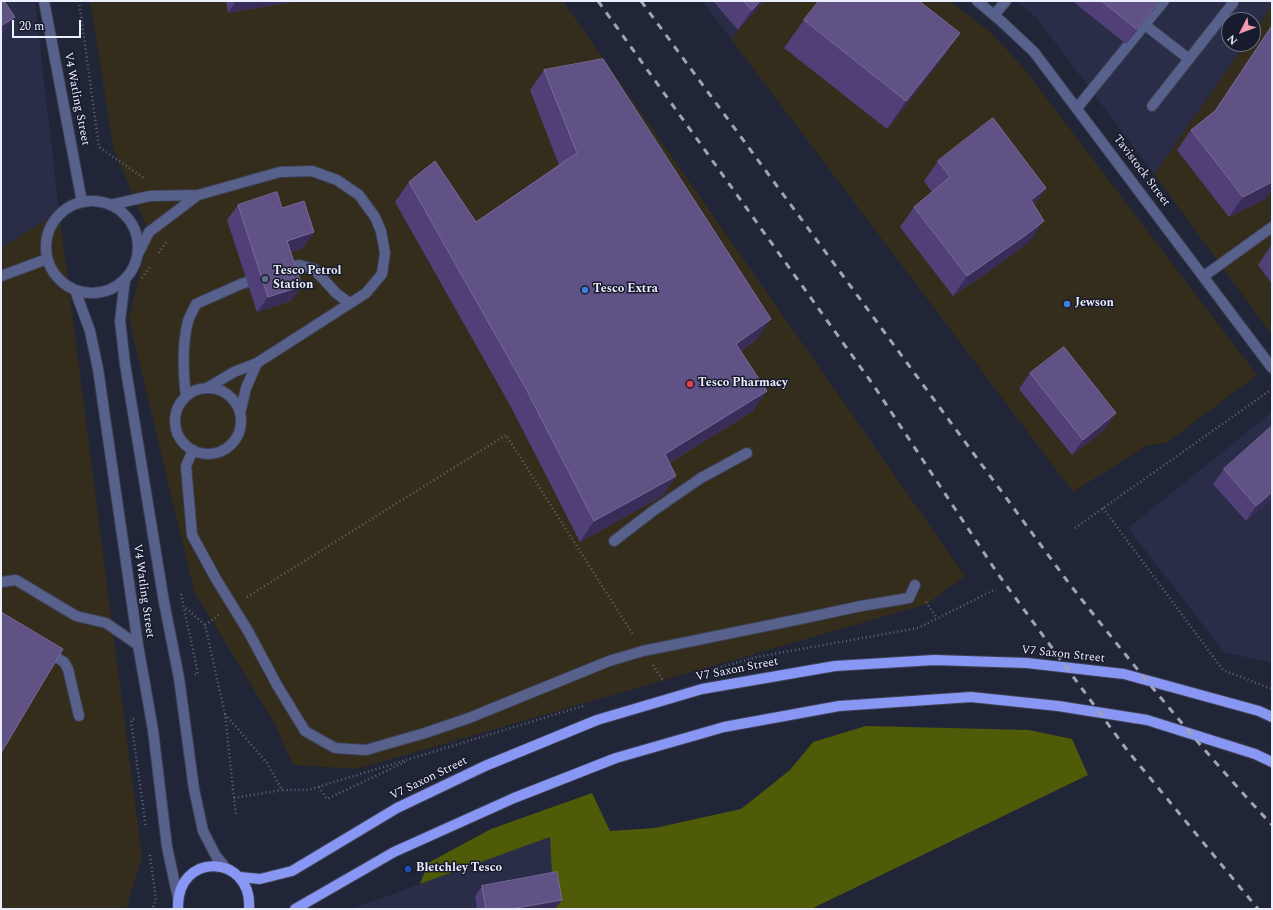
<!DOCTYPE html>
<html>
<head>
<meta charset="utf-8">
<style>
	body { margin:0 }
	#map { position:relative; width:1273px; height:910px; overflow:hidden; background:#212538; font-family:Spectral,serif }
	canvas { display:block }
	.frame { position:absolute; inset:0; border:2px solid #ebeefc; pointer-events:none }
	.north { position:absolute; left:1221px; top:12px; width:40px; height:40px; box-sizing:border-box; background:#181b2e; border:1px solid #6c6f80; border-radius:50%; rotate:228deg; font-size:11px; font-weight:700; line-height:16px; text-align:center; color:#ebeefc }
	.north::after { content:''; display:block; margin:auto; width:14px; height:18px; background:#f19ab2; clip-path:polygon(50% 0,100% 100%,50% 72%,0 100%) }
	.scale { position:absolute; left:12px; top:20px; width:69px; height:18px; box-sizing:border-box; border:2px solid #ebeefc; border-top:0; padding-left:5px; font-size:12px; line-height:14px; white-space:nowrap; color:#ebeefc; -webkit-text-stroke:3px #181b2e; paint-order:stroke }
</style>
</head>
<body>
<div id="map">
<canvas width="1273" height="910"></canvas>
<div class="frame"></div>
<div class="north">N</div>
<div class="scale">20 m</div>
</div>
<script>
const ctx = document.querySelector('canvas').getContext('2d');
ctx.lineJoin = 'round';
function fill(path, color) { ctx.fillStyle = color; ctx.fill(path, 'evenodd'); }
function stroke(path, color, width, dash) { ctx.strokeStyle = color; ctx.lineWidth = width; ctx.lineCap = dash ? 'butt' : 'round'; ctx.setLineDash(dash || []); ctx.stroke(path); }
function write(font, color, halo, rows, align = 'center') {
  ctx.font = font + ' Spectral,serif'; ctx.lineWidth = 3; ctx.setLineDash([]); ctx.textBaseline = 'middle'; ctx.strokeStyle = halo; ctx.fillStyle = color; for (const [text, x, y, turn = 0] of rows) {
    ctx.save(); ctx.translate(x, y); ctx.rotate((+turn || 0) * Math.PI / 180); ctx.textAlign = isNaN(turn) ? turn : align; if (halo) ctx.strokeText(text, 0, 0); ctx.fillText(text, 0, 0); ctx.restore();
  }
}
const commercial = new Path2D(`
	M90,1h473l402,575 -38,28 -570,165 -64,-4 -17,-39 -82,-135 -65,-272 20,-87 -35,-81z
	M763,1h187l39,30 33,35 235,309 -91,68 -18,2 -75,47 -342,-453z
	M1272,5v330l-118,-161 91,-130h8v-12z
	M59,211l83,646 -16,52h-125v-661z`);
const built = new Path2D(`
	M1,1h34l24,210 -58,37z
	M702,1h61l-32,38z
	M1015,1h257v4l-19,27v-12h-24v24h16l-91,130 -118,-157z
	M1272,412v250l-47,-9 -97,-125z
	M550,837l9,66 -5,6h-203z`);
const forest = new Path2D(`
	M866,726l163,4 43,9 16,36 -277,134h-257l-4,-72 -130,47 8,-21 63,-34 101,-36 18,38 45,-3 86,-19 49,-39 23,-28z`);
const path = new Path2D(`
	M79,1l20,146 46,32
	M159,253l8,-12
	M142,278l8,-11
	M1103,508l120,162 49,19
	M1075,528l197,-139
	M181,594l17,80h-3
	M247,597l259,-162 128,201
	M926,602l11,16
	M186,608l19,17 20,89 11,102
	M205,625l14,-10
	M653,665l11,17
	M717,668l40,-11 161,-29 78,-39
	M225,714l42,49 15,27h26l275,-84
	M134,719l-3,1 15,108
	M319,787l8,12 78,-37
	M234,798l48,-8
	M150,855l6,45 -4,9`);
const minor = new Path2D(`
	M44,1l38,201
	M977,1l24,20 33,31 238,316
	M994,15l12,-14
	M1145,25l44,34 -37,47
	M1189,59l44,-56
	M1077,108l87,-107
	M46 247a46 46 0 1 1 92 0a46 46 0 1 1-92 0Z
	M110,205l40,-9 48,-1 82,-23 32,-1 25,9 22,15 16,22 6,14 4,22 -3,21 -16,19 -109,70 -23,9 -27,16
	M138,254l11,-22 49,-37
	M283,270l16,-5 15,4 22,24 13,10
	M1,276l46,-17
	M1204,276l68,-49
	M125,279l-5,42 5,43 39,238 15,76 15,111 9,42 13,25 10,12
	M75,290l15,41 8,38 40,276 15,85 14,117 11,51
	M175 421a33 33 0 1 1 66 0a33 33 0 1 1-66 0Z
	M186,396c-3,-24 -4,-51 2,-75 2,-6 6,-12 8,-17l45,-20 19,-6
	M240,414l6,-26 11,-25
	M193,450l-7,16 6,69 24,44 32,52 29,54 28,46 30,17 31,2 59,-17 44,-15 140,-57 34,-10 162,-33 56,-12 48,-8 6,-13
	M614,541l39,-30 48,-33 46,-25
	M1,582l15,-2 60,36 30,7 32,22
	M46,651l18,11 4,7 11,47`);
const major = new Path2D(`
	M240,877l20,2 32,-8 105,-63 88,-42 112,-46 105,-31 133,-23 99,-6 93,3 97,11 135,37 13,6
	M178,909c-2,-59 75,-55 71,0
	M295,909l99,-57 120,-54 102,-40 108,-31 115,-21 132,-9 87,9 89,14 108,34 17,8`);
const rail = new Path2D(`
	M598,1l276,385 124,188 27,37 102,139 131,159
	M641,1l427,581c65,83 132,166 204,243`);
const wall = new Path2D(`
	M226,1h71l-69,12z
	M713,1h51l-26,29z
	M1076,1h84l-34,43 -51,-41z
	M804,20l156,13 -20,28 -53,68 -103,-81z
	M1272,25v165l-7,9 -36,18 -52,-67 14,-20 23,-18z
	M544,70l213,269 -16,12 12,60 -84,52 7,13 -14,20 -82,46 -69,-135 -116,-205 14,-20 67,40 83,-57 -29,-75z
	M938,161l108,27 -12,17 -4,36 -18,14 -59,41 -53,-69 14,-20 18,-15 -8,-11z
	M238,205l44,3 32,24 -11,16 -12,4v49l-34,11 -30,-92z
	M1272,244v40l-14,-19z
	M1030,373l75,56 -33,26 -53,-66z
	M1224,469l48,29 -26,23 -33,-37z
	M482,886l80,14 -7,9h-78l-2,-13z`);
const shadedWall = new Path2D(`
	M236,1h61l-69,12z
	M760,1h4l-26,29 14,-20z
	M1159,1h1l-34,43 11,-15z
	M15,17l-14,20v-11z
	M960,33l-20,28 -53,68 19,-28z
	M1272,182v8l-7,9 -36,18 14,-20z
	M1046,188l-14,20 -1,-8z
	M1044,221l-14,20 -18,14 -59,41 14,-20z
	M314,232l-11,16 -27,9 11,-16z
	M302,286l-11,15 -34,11 11,-15z
	M771,319l-14,20 -35,25 14,-20z
	M767,391l-14,20 -103,63 15,-20z
	M1116,413l-11,16 -33,26 11,-15z
	M676,476l-14,20 -82,46 14,-21z
	M1272,492v6l-26,23 10,-15z
	M562,900l-7,9h-45z`);
const building = new Path2D(`
	M1,1h3l11,16 -14,9z
	M744,1h16l-8,9z
	M819,1h100l41,32 -54,68 -102,-81z
	M1102,1h57l-22,28z
	M1272,26v156l-29,15 -52,-67 24,-19z
	M603,59l168,260 -35,25 31,47 -102,63 11,22 -82,45 -69,-134 -116,-205 26,-21 41,61 101,-69 -33,-83z
	M993,118l53,70 -15,12 13,21 -18,14 -59,41 -53,-69 36,-30 -12,-16z
	M277,192l5,16 22,-7 10,31 -27,9 15,45 -34,11 -30,-92z
	M1064,347l52,66 -33,27 -53,-67z
	M1272,426v66l-16,14 -32,-37z
	M1,612l62,37 -62,104z
	M557,872l5,28 -52,9h-24l-4,-23z`);
const markers = [
	[265,279,4,"#5c6f8a"],
	[585,290,4,"#3f7fe0"],
	[1067,304,4,"#3f7fe0"],
	[690,384,4,"#e0444e"],
	[408,869,4,"#1a4fb4"]
];
const streetNames = [
	["V4 Watling Street",76,99,79],
	["Tavistock Street",1141,171,53],
	["V4 Watling Street",143,591,82],
	["V7 Saxon Street",1063,655,6],
	["V7 Saxon Street",737,670,-11],
	["V7 Saxon Street",429,779,-26]
];
const poiNames = [
	["Tesco Petrol",273,272],
	["Station",273,286],
	["Tesco Extra",593,290],
	["Jewson",1075,304],
	["Tesco Pharmacy",698,384],
	["Bletchley Tesco",416,869]
];
fill(commercial, '#342d1c');
fill(built, '#292d47');
fill(forest, '#505b07');
stroke(minor, '#3d4153', 12);
stroke(major, '#3d4153', 12);
stroke(path, '#626677', 2.5, [1, 3]);
stroke(minor, '#58608c', 10);
stroke(major, '#8997f4', 10);
stroke(rail, '#9fa3b2', 3, [7, 7]);
fill(wall, '#513f78');
fill(shadedWall, '#372d58');
fill(building, '#615286');
stroke(building, '#776a99', 1);
for (const [x, y, r, color] of markers) { const dot = new Path2D(); dot.arc(x, y, r, 0, 2 * Math.PI); ctx.fillStyle = color; ctx.fill(dot); stroke(dot, '#181b2e', 1.5); }
write('12px', '#ebeefc', '#181b2e', streetNames);
write('bold 12px', '#ebeefc', '#181b2e', poiNames, 'left');
</script>
</body>
</html>
